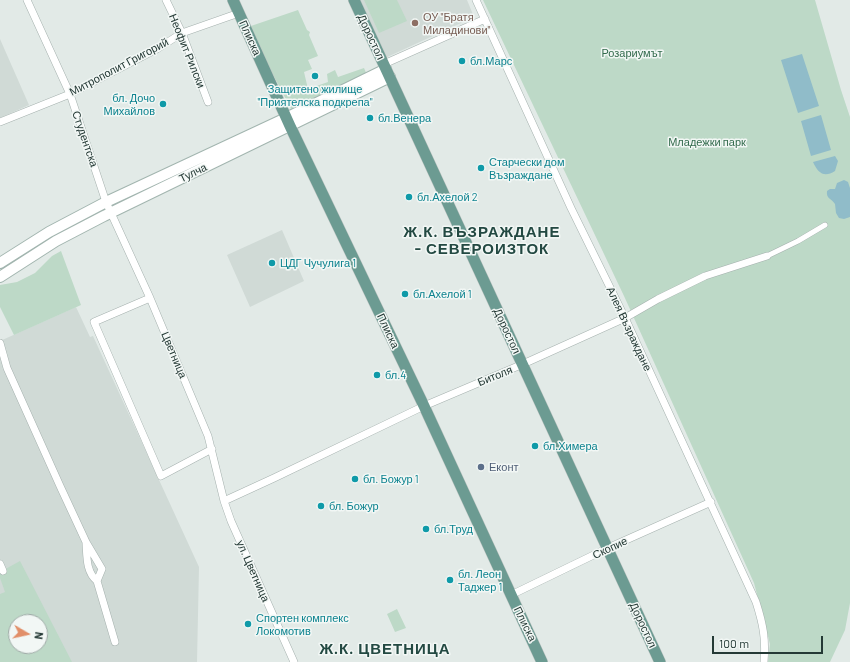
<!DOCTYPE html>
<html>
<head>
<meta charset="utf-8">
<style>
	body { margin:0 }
	#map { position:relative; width:850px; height:662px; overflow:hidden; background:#e2eae7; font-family:Barlow,sans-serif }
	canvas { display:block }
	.north { position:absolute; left:8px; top:614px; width:40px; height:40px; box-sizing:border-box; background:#f2f7f5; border:1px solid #a0aba8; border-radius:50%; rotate:99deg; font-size:11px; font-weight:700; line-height:16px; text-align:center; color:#243935 }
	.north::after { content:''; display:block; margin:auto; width:14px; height:18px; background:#e18f69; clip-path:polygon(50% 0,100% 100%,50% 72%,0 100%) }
	.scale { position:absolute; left:712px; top:636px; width:111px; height:18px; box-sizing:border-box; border:2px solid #243935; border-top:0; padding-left:5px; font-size:12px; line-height:14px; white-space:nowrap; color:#243935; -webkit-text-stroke:3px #f2f7f5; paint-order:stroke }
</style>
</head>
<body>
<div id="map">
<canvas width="850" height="662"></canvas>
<div class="north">N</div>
<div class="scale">100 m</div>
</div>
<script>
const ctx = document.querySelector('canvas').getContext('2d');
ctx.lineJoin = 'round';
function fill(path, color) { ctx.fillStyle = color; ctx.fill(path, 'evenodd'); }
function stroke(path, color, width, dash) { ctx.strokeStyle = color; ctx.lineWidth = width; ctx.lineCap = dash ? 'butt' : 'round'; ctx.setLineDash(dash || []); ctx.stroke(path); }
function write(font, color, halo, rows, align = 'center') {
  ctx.font = font + ' Barlow,sans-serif'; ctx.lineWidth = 3; ctx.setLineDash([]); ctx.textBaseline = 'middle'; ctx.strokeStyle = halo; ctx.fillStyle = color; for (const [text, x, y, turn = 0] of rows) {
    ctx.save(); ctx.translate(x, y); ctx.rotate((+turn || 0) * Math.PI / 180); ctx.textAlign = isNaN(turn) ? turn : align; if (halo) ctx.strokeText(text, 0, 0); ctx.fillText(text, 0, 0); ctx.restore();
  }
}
const built = new Path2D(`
	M359,0h108l7,17 -89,41z
	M0,39l29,66 -29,13z
	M282,230l22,51 -54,26 -23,-52z
	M76,307l14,30 3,-1 106,231 -2,95h-197v-321zM16,622h24v24h-24z`);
const green = new Path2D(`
	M364,0h33l10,21 -28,12z
	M483,0h332l26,90 9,27v486l-5,27 -15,32h-62l2,-18 -16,-61 -130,-287z
	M298,10l9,20 3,2 -1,3 9,21 -10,4 4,9 -8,3 4,17 20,-7 -1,-8 8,-4 3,7 26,-9 3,7 -76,34 -43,-82z
	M61,251l20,54 -67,30 -14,-28v-22l17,-3 18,-9 17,-17z
	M20,561l52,101h-72v-68l5,-2 -5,-14v-6zM16,622h24v24h-24z
	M397,609l9,19 -11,4 -8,-18z`);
const water = new Path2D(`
	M802,54l17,52 -21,7 -17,-53z
	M821,115l10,35 -20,6 -10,-35z
	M835,156l3,5 -3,10c-11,7 -17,2 -22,-9z
	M844,180l4,2 2,6v29l-6,2 -5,-1 -3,-5 -1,-9c-4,-6 -9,-5 -8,-13l3,-2h5l2,-6z`);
const pedestrian = new Path2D(`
	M767,256l31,-15 27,-16`);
const minor = new Path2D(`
	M27,0l43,94 36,108 44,96 58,138 16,65 7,20 63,141
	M166,0l16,33 26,69
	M476,0l95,208 54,110 131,284c7,22 10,37 8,60
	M384,64l101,-45
	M0,122l70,-28 87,-45 25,-16 57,-20
	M150,298l-56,24 67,154 51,-27
	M0,343l7,25 53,118 26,56 16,27 -5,12 18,61
	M224,501l50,-23 150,-72 99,-42 102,-46 33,-19 47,-23 62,-20
	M86,543c1,14 0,29 11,38
	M0,564l3,7
	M511,595l97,-47 103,-46`);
const secondary = new Path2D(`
	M0,263l49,-31 57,-30 180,-84 100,-49
	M0,277l56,-36 48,-25 286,-139`);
const primary = new Path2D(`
	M233,0l57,126 134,280 118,256
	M354,0l306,662`);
const markers = [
	[415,23,4,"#8d6e63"],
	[462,61,4,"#0f9aa8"],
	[315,76,4,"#0f9aa8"],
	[163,104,4,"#0f9aa8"],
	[370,118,4,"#0f9aa8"],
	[481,168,4,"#0f9aa8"],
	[409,197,4,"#0f9aa8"],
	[272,263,4,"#0f9aa8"],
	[405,294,4,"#0f9aa8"],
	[377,375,4,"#0f9aa8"],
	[535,446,4,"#0f9aa8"],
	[481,467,4,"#5c6f8a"],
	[355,479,4,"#0f9aa8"],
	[321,506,4,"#0f9aa8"],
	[426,529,4,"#0f9aa8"],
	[450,580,4,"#0f9aa8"],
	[248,624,4,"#0f9aa8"]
];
const educationNames = [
	["ОУ \"Братя",423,17],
	["Миладинови\"",423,30]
];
const streetNames = [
	["Доростол",371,37,65],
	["Плиска",250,38,66],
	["Неофит Рилски",187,51,68],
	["Митрополит Григорий",119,67,-28],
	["Студентска",85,139,71],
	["Тулча",193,173,-26],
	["Алея Възраждане",629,329,65],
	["Плиска",388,331,65],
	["Доростол",507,331,65],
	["Цветница",174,355,67],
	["Битоля",495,376,-22],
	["Скопие",610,548,-25],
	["ул. Цветница",253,571,66],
	["Плиска",525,624,64],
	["Доростол",643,625,65]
];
const parkNames = [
	["Розариумът",632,53],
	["Младежки парк",707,142]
];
const cultureNames = [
	["бл.Марс",470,61],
	["Защитено жилище",315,89,"center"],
	["\"Приятелска подкрепа\"",315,102,"center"],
	["бл. Дочо",155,98,"right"],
	["Михайлов",155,111,"right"],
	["бл.Венера",378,118],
	["Старчески дом",489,162],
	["Възраждане",489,175],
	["бл.Ахелой 2",417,197],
	["ЦДГ Чучулига 1",280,263],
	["бл.Ахелой 1",413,294],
	["бл.4",385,375],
	["бл.Химера",543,446],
	["бл. Божур 1",363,479],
	["бл. Божур",329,506],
	["бл.Труд",434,529],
	["бл. Леон",458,574],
	["Таджер 1",458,587],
	["Спортен комплекс",256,618],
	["Локомотив",256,631]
];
const serviceNames = [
	["Еконт",489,467]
];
const districtNames = [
	["Ж.К. ВЪЗРАЖДАНЕ",482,232],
	["- СЕВЕРОИЗТОК",482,249],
	["Ж.К. ЦВЕТНИЦА",385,649]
];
fill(built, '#d0dad6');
fill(green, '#bdd9c7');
fill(water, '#90bcc9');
stroke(pedestrian, '#a5b1ae', 6);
stroke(minor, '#a5b1ae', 8);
stroke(secondary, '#a2b5af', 12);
stroke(primary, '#bdc4c2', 12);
stroke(pedestrian, '#fff', 5);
stroke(minor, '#fff', 7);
stroke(secondary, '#fff', 10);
stroke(primary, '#6c9b92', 11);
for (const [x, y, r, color] of markers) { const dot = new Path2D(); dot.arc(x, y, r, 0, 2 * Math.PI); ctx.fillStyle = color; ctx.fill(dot); stroke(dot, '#f2f7f5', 1.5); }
write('11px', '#785e54', '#f2f7f5', educationNames, 'left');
write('11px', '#243935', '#f2f7f5', streetNames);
write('11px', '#336b4d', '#f2f7f5', parkNames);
write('11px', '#0d838f', '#f2f7f5', cultureNames, 'left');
write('11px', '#4e5e75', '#f2f7f5', serviceNames, 'left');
ctx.letterSpacing = '1px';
write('bold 15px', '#234942', '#f2f7f5', districtNames);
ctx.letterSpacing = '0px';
</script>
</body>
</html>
